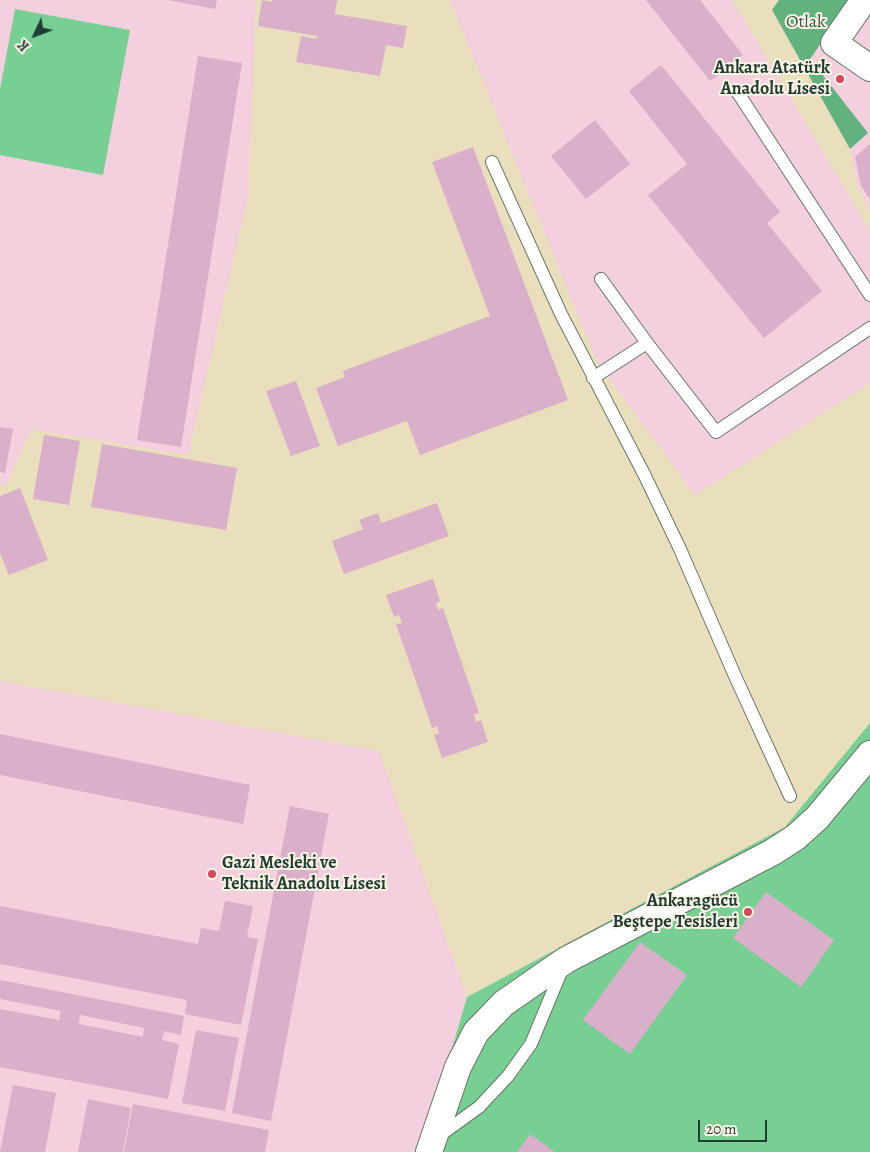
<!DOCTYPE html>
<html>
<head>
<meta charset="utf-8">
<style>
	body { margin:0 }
	#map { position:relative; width:870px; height:1152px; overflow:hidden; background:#eadfbc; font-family:Alegreya,serif }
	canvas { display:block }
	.north { position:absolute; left:10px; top:10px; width:50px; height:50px; -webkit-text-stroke:4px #fcf5e5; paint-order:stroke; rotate:227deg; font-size:14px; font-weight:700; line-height:20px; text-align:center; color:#1f3d34 }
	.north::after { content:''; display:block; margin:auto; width:18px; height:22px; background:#1f3d34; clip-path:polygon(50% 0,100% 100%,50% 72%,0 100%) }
	.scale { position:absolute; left:698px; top:1120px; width:69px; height:22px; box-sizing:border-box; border:2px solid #1f3d34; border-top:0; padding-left:6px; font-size:15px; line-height:18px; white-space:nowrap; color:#1f3d34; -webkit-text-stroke:4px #fcf5e5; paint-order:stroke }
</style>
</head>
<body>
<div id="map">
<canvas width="870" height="1152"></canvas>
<div class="north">K</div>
<div class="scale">20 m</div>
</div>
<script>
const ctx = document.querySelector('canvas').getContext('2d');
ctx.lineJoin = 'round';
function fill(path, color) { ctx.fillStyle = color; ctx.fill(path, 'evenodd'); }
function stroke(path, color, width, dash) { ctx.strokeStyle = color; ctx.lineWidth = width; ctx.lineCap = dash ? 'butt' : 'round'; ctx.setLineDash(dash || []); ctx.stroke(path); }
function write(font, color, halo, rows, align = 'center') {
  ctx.font = font + ' Alegreya,serif'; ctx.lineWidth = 4; ctx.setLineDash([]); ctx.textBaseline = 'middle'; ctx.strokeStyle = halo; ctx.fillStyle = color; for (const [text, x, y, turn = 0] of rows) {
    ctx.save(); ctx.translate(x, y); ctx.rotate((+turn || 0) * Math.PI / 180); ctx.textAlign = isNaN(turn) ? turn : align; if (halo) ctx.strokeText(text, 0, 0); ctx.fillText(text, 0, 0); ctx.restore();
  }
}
const built = new Path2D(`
	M0,0h256l-8,196 -60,259 -157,-26 -25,56 -6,-1z
	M450,0h282l138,231v152l-175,112 -98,-133z
	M779,0h91v210l-13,-24 -7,-37 -78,-139z
	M0,681l379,70 88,246 -45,155h-422z`);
const green = new Path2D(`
	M15,9l115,21 -27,145 -103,-20v-66z
	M870,723v429h-448l45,-155 318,-170z`);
const forest = new Path2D(`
	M779,0h72l-41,59 58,74 -18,16 -78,-139z`);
const building = new Path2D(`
	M168,0h49l-2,9z
	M262,0l10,2v-2h65l-2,14 72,12 -4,22 -17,-3 -6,31 -84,-14 5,-26 15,3 1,-3 -59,-10z
	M646,0h54l43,55 -33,26z
	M198,56l44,7 -61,384 -44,-7z
	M661,65l119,147 -13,11 55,68 -58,47 -116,-143 39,-31 -58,-73z
	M595,120l35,44 -44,35 -35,-43z
	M870,144v55l-9,-13 -6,-29z
	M473,147l95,253 -148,55 -13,-34 -69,25 -22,-58 29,-11 -2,-6 147,-55 -58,-154z
	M296,381l24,65 -29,10 -25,-65z
	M0,427l13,2 -8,44 -5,-1z
	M44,435l36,6 -11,64 -36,-6z
	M102,444l135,24 -11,62 -135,-23z
	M20,488l28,72 -39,15 -9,-22v-57z
	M437,503l12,33 -105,38 -12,-33 31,-12 -4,-9 19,-7 3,10z
	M433,579l7,22 -4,2 2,7 5,-2 36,105 -5,1 2,8 5,-2 7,22 -46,16 -8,-23 5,-2 -2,-7 -5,2 -36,-104 6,-1 -3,-8 -5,2 -8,-22z
	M0,734l250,51 -7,39 -243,-49z
	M290,806l39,8 -58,307 -39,-8z
	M766,892l68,48 -33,47 -68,-49z
	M225,901l28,5 -6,31 11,2 -17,86 -56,-11 2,-14 -187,-36v-58l198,38 3,-16 18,3z
	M640,942l47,33 -57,79 -47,-34z
	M0,980l184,36 -3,19 -17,-4 -2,9 17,4 -11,55 -168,-32v-58l59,11 2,-9 -61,-12zM80,1015l64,13 -1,9 -64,-13z
	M196,1030l43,8 -14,73 -43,-8z
	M13,1085l43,8 -11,59h-45z
	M88,1099l43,9 -8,44h-45z
	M133,1104l136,26 -4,22h-141z
	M530,1134l25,18h-38z`);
const lane = new Path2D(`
	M738,93l132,202
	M492,162l69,152 84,162 35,73 55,127 55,120
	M601,279l46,64 69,89 154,-104
	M593,378l54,-35
	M439,1136l40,-29 29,-31 23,-32 32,-77`);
const street = new Path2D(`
	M864,0l-30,43 36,25
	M429,1152l29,-85 18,-35 28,-29 62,-43 207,-108 23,-15 21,-19 53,-64`);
const markers = [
	[840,79,5,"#d1495b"],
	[212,874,5,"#d1495b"],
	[748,912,5,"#d1495b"]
];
const parkNames = [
	["Otlak",806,23]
];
const poiNames = [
	["Ankara Atatürk",830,69],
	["Anadolu Lisesi",830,90],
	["Gazi Mesleki ve",222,864,"left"],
	["Teknik Anadolu Lisesi",222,885,"left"],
	["Ankaragücü",738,902],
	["Beştepe Tesisleri",738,923]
];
fill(built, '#f4cfdd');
fill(green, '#78cf94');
fill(forest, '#62b27e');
fill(building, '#d9afc9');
stroke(lane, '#667664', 14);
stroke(street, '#667664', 28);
stroke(lane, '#fff', 12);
stroke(street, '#fff', 26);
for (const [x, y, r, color] of markers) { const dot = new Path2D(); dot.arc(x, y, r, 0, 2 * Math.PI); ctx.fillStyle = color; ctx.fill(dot); stroke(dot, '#fcf5e5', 2); }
write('18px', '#315a47', '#fcf5e5', parkNames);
write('bold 18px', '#1f3d34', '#fcf5e5', poiNames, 'right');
</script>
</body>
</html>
